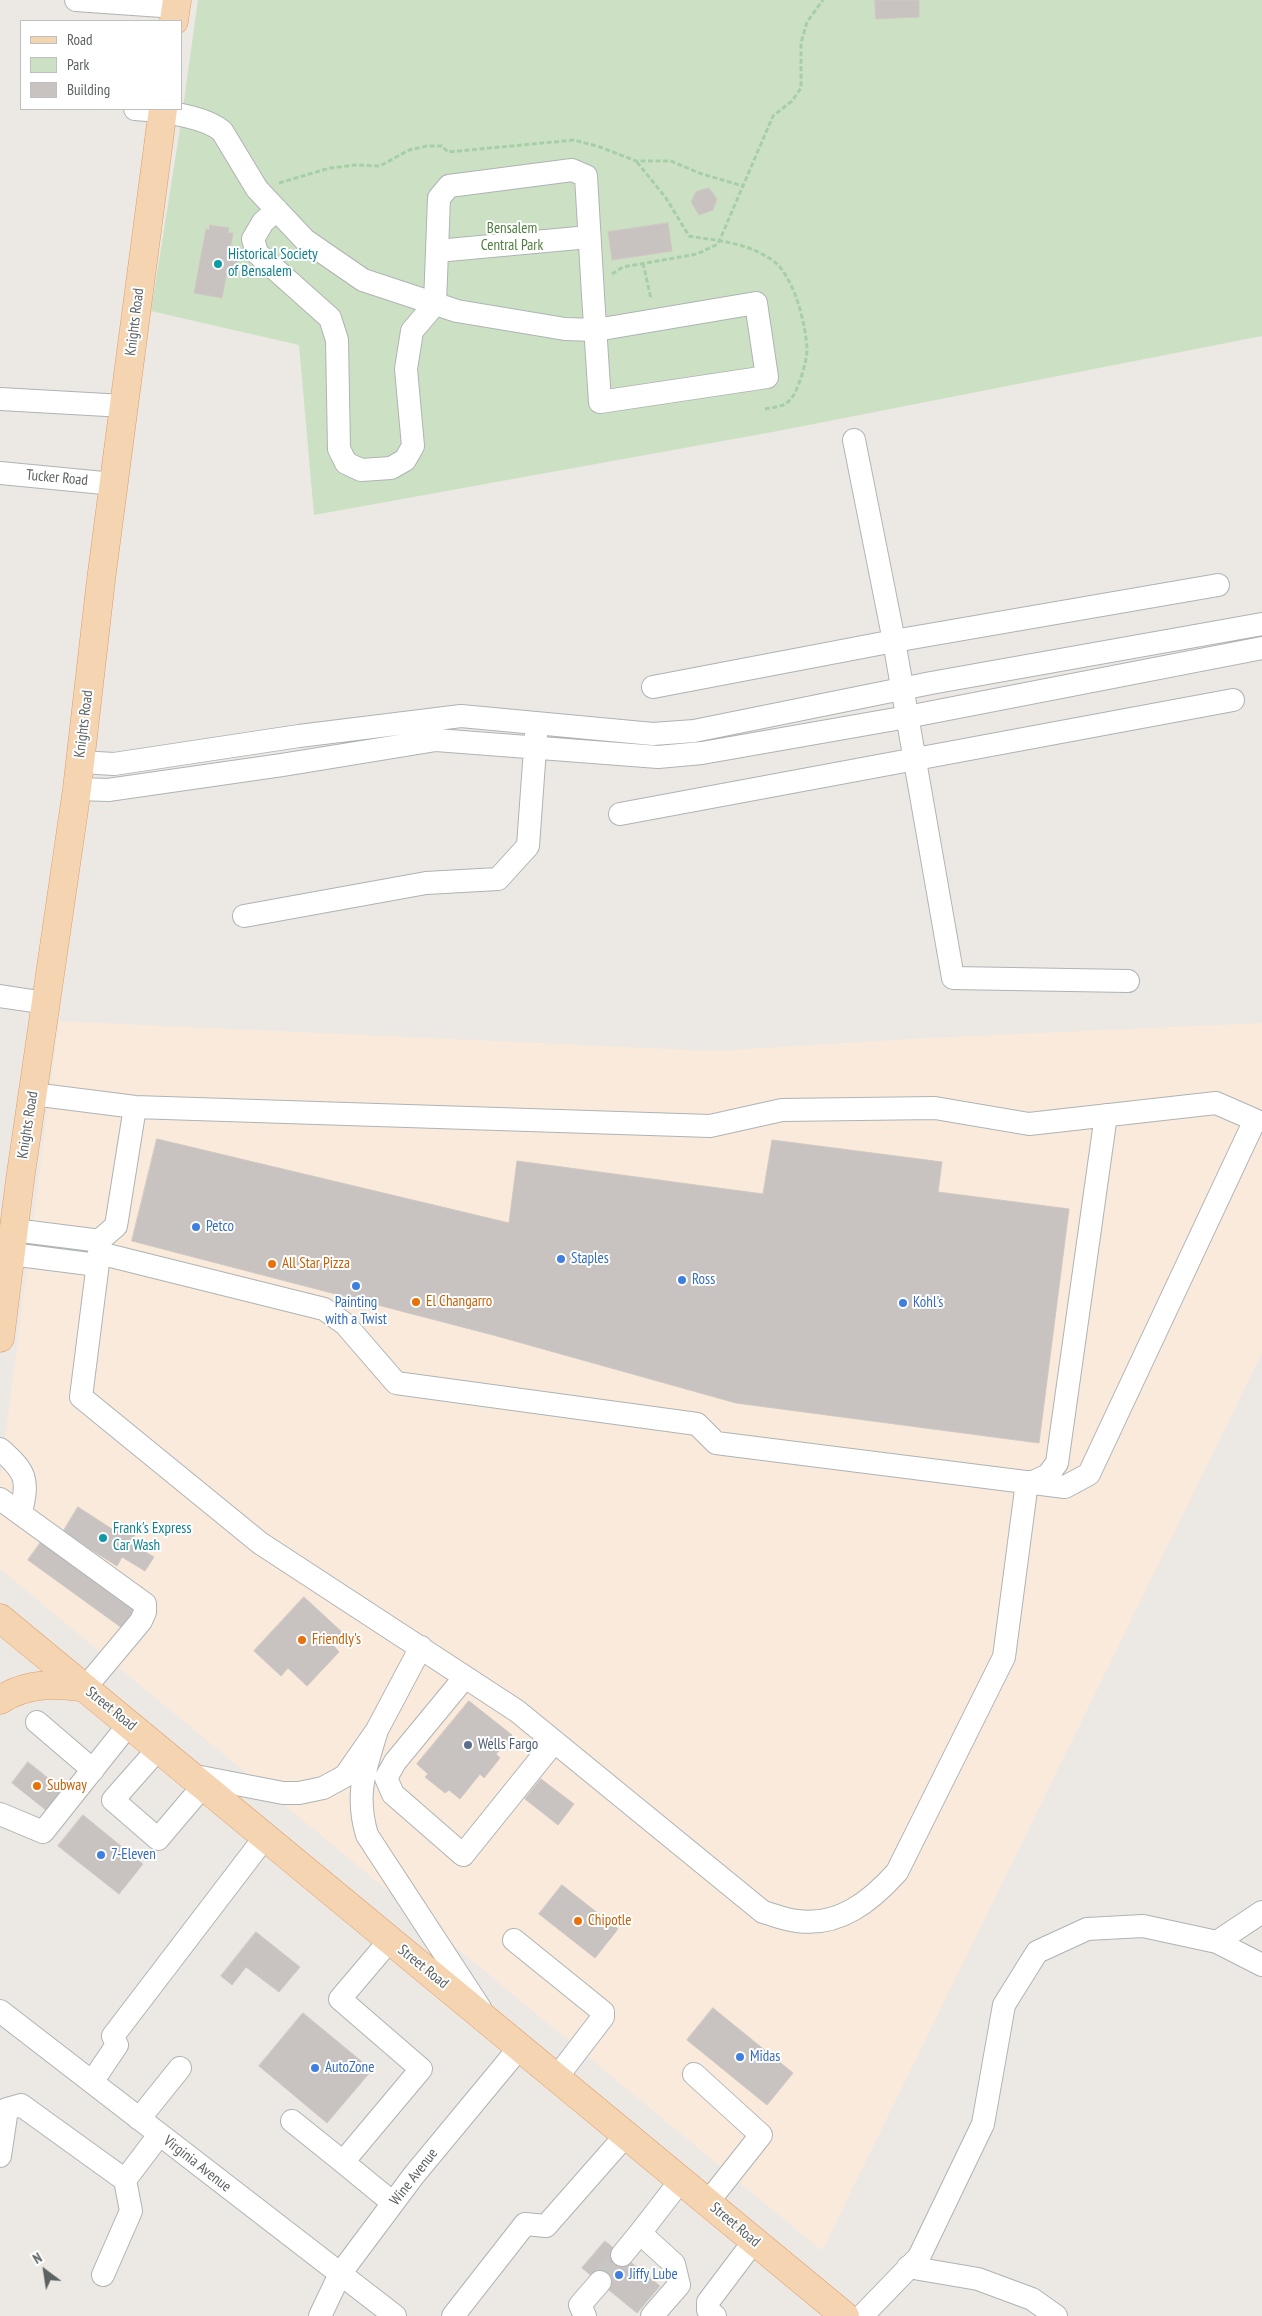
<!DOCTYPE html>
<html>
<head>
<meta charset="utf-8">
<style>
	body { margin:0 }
	#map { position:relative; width:1262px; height:2316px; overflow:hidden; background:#ece8e4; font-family:"PT Sans Narrow",sans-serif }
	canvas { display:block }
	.legend { position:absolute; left:20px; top:20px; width:162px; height:90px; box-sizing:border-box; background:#fff; border:1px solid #bec0c0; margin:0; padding:6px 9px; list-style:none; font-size:15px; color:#5c6162 }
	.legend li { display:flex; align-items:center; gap:10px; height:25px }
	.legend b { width:25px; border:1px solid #bec0c0 }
	.north { position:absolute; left:20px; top:2246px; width:50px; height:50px; -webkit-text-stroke:4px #fff; paint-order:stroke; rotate:329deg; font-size:14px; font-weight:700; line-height:20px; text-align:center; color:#5c6162 }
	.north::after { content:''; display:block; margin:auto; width:18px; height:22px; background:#5c6162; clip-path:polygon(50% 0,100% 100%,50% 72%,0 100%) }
</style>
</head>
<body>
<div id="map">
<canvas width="1262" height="2316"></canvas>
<ul class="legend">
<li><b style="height:6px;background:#f5d5b1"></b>Road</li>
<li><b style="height:14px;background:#cce1c3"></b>Park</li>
<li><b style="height:14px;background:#c8c3c0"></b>Building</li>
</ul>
<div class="north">N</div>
</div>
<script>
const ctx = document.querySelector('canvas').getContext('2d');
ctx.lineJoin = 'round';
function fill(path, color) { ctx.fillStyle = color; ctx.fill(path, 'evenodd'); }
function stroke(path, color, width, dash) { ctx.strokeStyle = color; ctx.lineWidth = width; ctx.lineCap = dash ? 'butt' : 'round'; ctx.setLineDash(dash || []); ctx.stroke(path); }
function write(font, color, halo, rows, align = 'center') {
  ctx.font = font + ' "PT Sans Narrow",sans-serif'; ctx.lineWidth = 4; ctx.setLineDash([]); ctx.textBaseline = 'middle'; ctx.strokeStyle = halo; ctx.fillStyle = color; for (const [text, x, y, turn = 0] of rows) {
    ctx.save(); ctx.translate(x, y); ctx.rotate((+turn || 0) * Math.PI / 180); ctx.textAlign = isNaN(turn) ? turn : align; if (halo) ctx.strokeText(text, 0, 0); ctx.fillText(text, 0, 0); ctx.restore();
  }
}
const commercial = new Path2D(`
	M59,1021l655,30 213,-13 335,-15v330l-440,898 -822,-682v-93z`);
const green = new Path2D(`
	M198,0h1064v336l-484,95 -464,84 -15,-170 -148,-34 29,-182z`);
const building = new Path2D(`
	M875,0h44v17l-43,2z
	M709,188l8,11 -4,11 -14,5 -8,-13 5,-10z
	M668,223l4,28 -60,9 -4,-28z
	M210,225l19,3 -1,5h5l-4,22 9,2 -3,16 -8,-1 -5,26 -28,-5 12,-64 3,1z
	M157,1139l352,84 8,-62 246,33 9,-54 170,22 -4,30 131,17 -30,234 -303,-40 -243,-68 -361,-94z
	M78,1507l34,22 4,-8 20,12 -6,10 24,14 -9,14 -23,-14 -5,9 -54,-34z
	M41,1542l94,67 -13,19 -94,-68z
	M304,1597l40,37 -10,12 5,6 -32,34 -19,-18 -7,8 -27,-25z
	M469,1701l43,34 -16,19 4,4 -16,20 -4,-4 -20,25 -11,-9 -4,3 -20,-16 3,-3 -11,-10z
	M28,1762l35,28 -16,21 -35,-28z
	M541,1779l33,25 -16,21 -33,-26z
	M83,1815l60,49 -24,30 -61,-48z
	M562,1885l56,44 -23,29 -56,-44z
	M256,1932l44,35 -21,25 -33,-25 -14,18 -11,-9z
	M713,2008l80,65 -26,32 -80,-65z
	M303,2013l69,57 -45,53 -68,-57z
	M605,2241l55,45 -23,27 -55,-45z`);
const minorTunnel = new Path2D(`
	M600,2282l22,-27`);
const path = new Path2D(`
	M637,162l29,36 23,38c29,5 57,6 83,24 22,15 34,64 35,90 0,11 -9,42 -17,50 -6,7 -16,7 -25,9
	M279,183l51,-15 26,-3 24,1 29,-16 18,-4h15l6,6 126,-12 26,7 36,14h35l28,12 44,13
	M643,263l8,36
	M612,274l11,-7 74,-13 21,-10 55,-128 19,-15 9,-13v-45l6,-21 16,-22`);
const minor = new Path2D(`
	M76,0l100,7
	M135,109c26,2 67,6 87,22l35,58 48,51 58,40 94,31 108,18 31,1 160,-27 11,74 -167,25c-5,-75 -10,-151 -14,-226l-14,-6 -123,16 -10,12 -4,106 -23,27 -6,38 7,77 -8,14 -14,8 -30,2 -15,-7 -7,-14 -2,-109 -7,-22 -73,-65 -4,-14 10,-17 14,-12
	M437,251l152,-14
	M0,399l124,7
	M854,440l40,201 59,337 175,3
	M0,473l114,11
	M653,687l241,-46 324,-56
	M80,762l34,2 185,-28 162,-20 192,18 41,-3 237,-48 331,-59
	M77,789l31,1 174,-25 154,-25 222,17 44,-4 205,-36 355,-69
	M620,814l613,-114
	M244,916l182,-33 72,-4 30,-33 8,-111
	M0,996l46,7
	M33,1094l102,13 575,19 72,-16 153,-2 94,16 187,-21 39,17 -166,354 -24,13 -349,-44 -19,-19 -301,-41 -51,-59 -21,-15 -225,-56
	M135,1107l-19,119 -15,13 -20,158 179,146 257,168 246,201c11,3 23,8 34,9 42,6 74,-20 100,-49l107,-215 23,-175
	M14,1230l87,11
	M11,1254l86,11
	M0,1449c26,23 29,30 21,63
	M1031,1483l17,-8 9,-12 49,-348
	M0,1499l145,105v8l-4,9 -56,67
	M465,1677l-70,85 -9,16 7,16 70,61 91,-113
	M37,1722l56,48
	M377,1730c-12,40 -22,64 -10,105l113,173
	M158,1749l-45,51 45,39 45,-53
	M190,1775l93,18h16l24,-5 22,-12 32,-46 44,-83
	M0,1814l43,18 86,-108
	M390,1940l-50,59 81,70 -78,93 50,41
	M514,1940l89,72v5l-46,60
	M1217,1942l45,-30
	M0,2011l395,305
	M694,2074l67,61 -53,67
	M92,2082l25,-37 -4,-9 152,-199
	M139,2119l41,-51
	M292,2121l51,41
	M0,2156l7,-47 14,-4 104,75 34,-45
	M640,2233l41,-53
	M622,2255l18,-22 34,31 5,21 -27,31
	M908,2267l70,12 54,20 24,17
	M103,2275l28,-64 -6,-31
	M320,2316l20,-42 74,-99 106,-128
	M453,2316l72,-92 21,2 80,-91
	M585,2316l-5,-11 20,-23
	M715,2316l-7,-6v-8l46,-61
	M862,2316l57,-59 64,-133 21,-119 33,-53 50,-23 56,-3 74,16 45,23`);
const major = new Path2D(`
	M174,21l3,-21
	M0,1338l20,-158 57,-391 24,-209 62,-471
	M0,1618l845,698
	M0,1700c26,-17 55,-17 85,-12`);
const markers = [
	[218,264,5,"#0f9aa8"],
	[196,1227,5,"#3f7fe0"],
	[561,1259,5,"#3f7fe0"],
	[272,1264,5,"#e8710a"],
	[682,1280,5,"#3f7fe0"],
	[356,1286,5,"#3f7fe0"],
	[416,1302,5,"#e8710a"],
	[903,1303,5,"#3f7fe0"],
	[103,1538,5,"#0f9aa8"],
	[302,1640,5,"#e8710a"],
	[468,1745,5,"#5c6f8a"],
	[37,1786,5,"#e8710a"],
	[101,1855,5,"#3f7fe0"],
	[578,1921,5,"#e8710a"],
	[740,2057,5,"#3f7fe0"],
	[315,2068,5,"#3f7fe0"],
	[619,2275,5,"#3f7fe0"]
];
const parkNames = [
	["Bensalem",512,229],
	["Central Park",512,246]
];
const cultureNames = [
	["Historical Society",228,255],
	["of Bensalem",228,272],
	["Frank's Express",113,1529],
	["Car Wash",113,1546]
];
const streetNames = [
	["Knights Road",135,322,-83],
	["Tucker Road",57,478,5],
	["Knights Road",84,724,-83],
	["Knights Road",28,1125,-81],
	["Street Road",111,1709,39],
	["Street Road",423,1967,39],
	["Virginia Avenue",197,2164,38],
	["Wine Avenue",414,2177,-52],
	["Street Road",735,2225,40]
];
const shopNames = [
	["Petco",206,1227],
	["Staples",571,1259],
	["Ross",692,1280],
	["Painting",356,1303,"center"],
	["with a Twist",356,1320,"center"],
	["Kohl's",913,1303],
	["7-Eleven",111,1855],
	["Midas",750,2057],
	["AutoZone",325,2068],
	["Jiffy Lube",629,2275]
];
const foodNames = [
	["All Star Pizza",282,1264],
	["El Changarro",426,1302],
	["Friendly's",312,1640],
	["Subway",47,1786],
	["Chipotle",588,1921]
];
const serviceNames = [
	["Wells Fargo",478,1745]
];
fill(commercial, '#f9eadc');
fill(green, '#cce1c3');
fill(building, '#c8c3c0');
stroke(building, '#d0c8c3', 1);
stroke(minorTunnel, '#c8c6c4', 22, [22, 11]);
stroke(minor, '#afb3b4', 24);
stroke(major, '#df9c6a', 29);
stroke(path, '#a7cfa7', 3, [5, 2.5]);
stroke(minor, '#fff', 22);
stroke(major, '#f5d5b1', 28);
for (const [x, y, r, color] of markers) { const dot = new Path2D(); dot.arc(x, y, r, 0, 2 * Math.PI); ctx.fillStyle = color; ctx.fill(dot); stroke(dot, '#fff', 2); }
write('15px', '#4f7e3f', '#fff', parkNames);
write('15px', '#0d838f', '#fff', cultureNames, 'left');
write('15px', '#5c6162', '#fff', streetNames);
write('15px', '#366cbe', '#fff', shopNames, 'left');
write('15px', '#c56008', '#fff', foodNames, 'left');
write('15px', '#4e5e75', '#fff', serviceNames, 'left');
</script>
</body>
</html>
